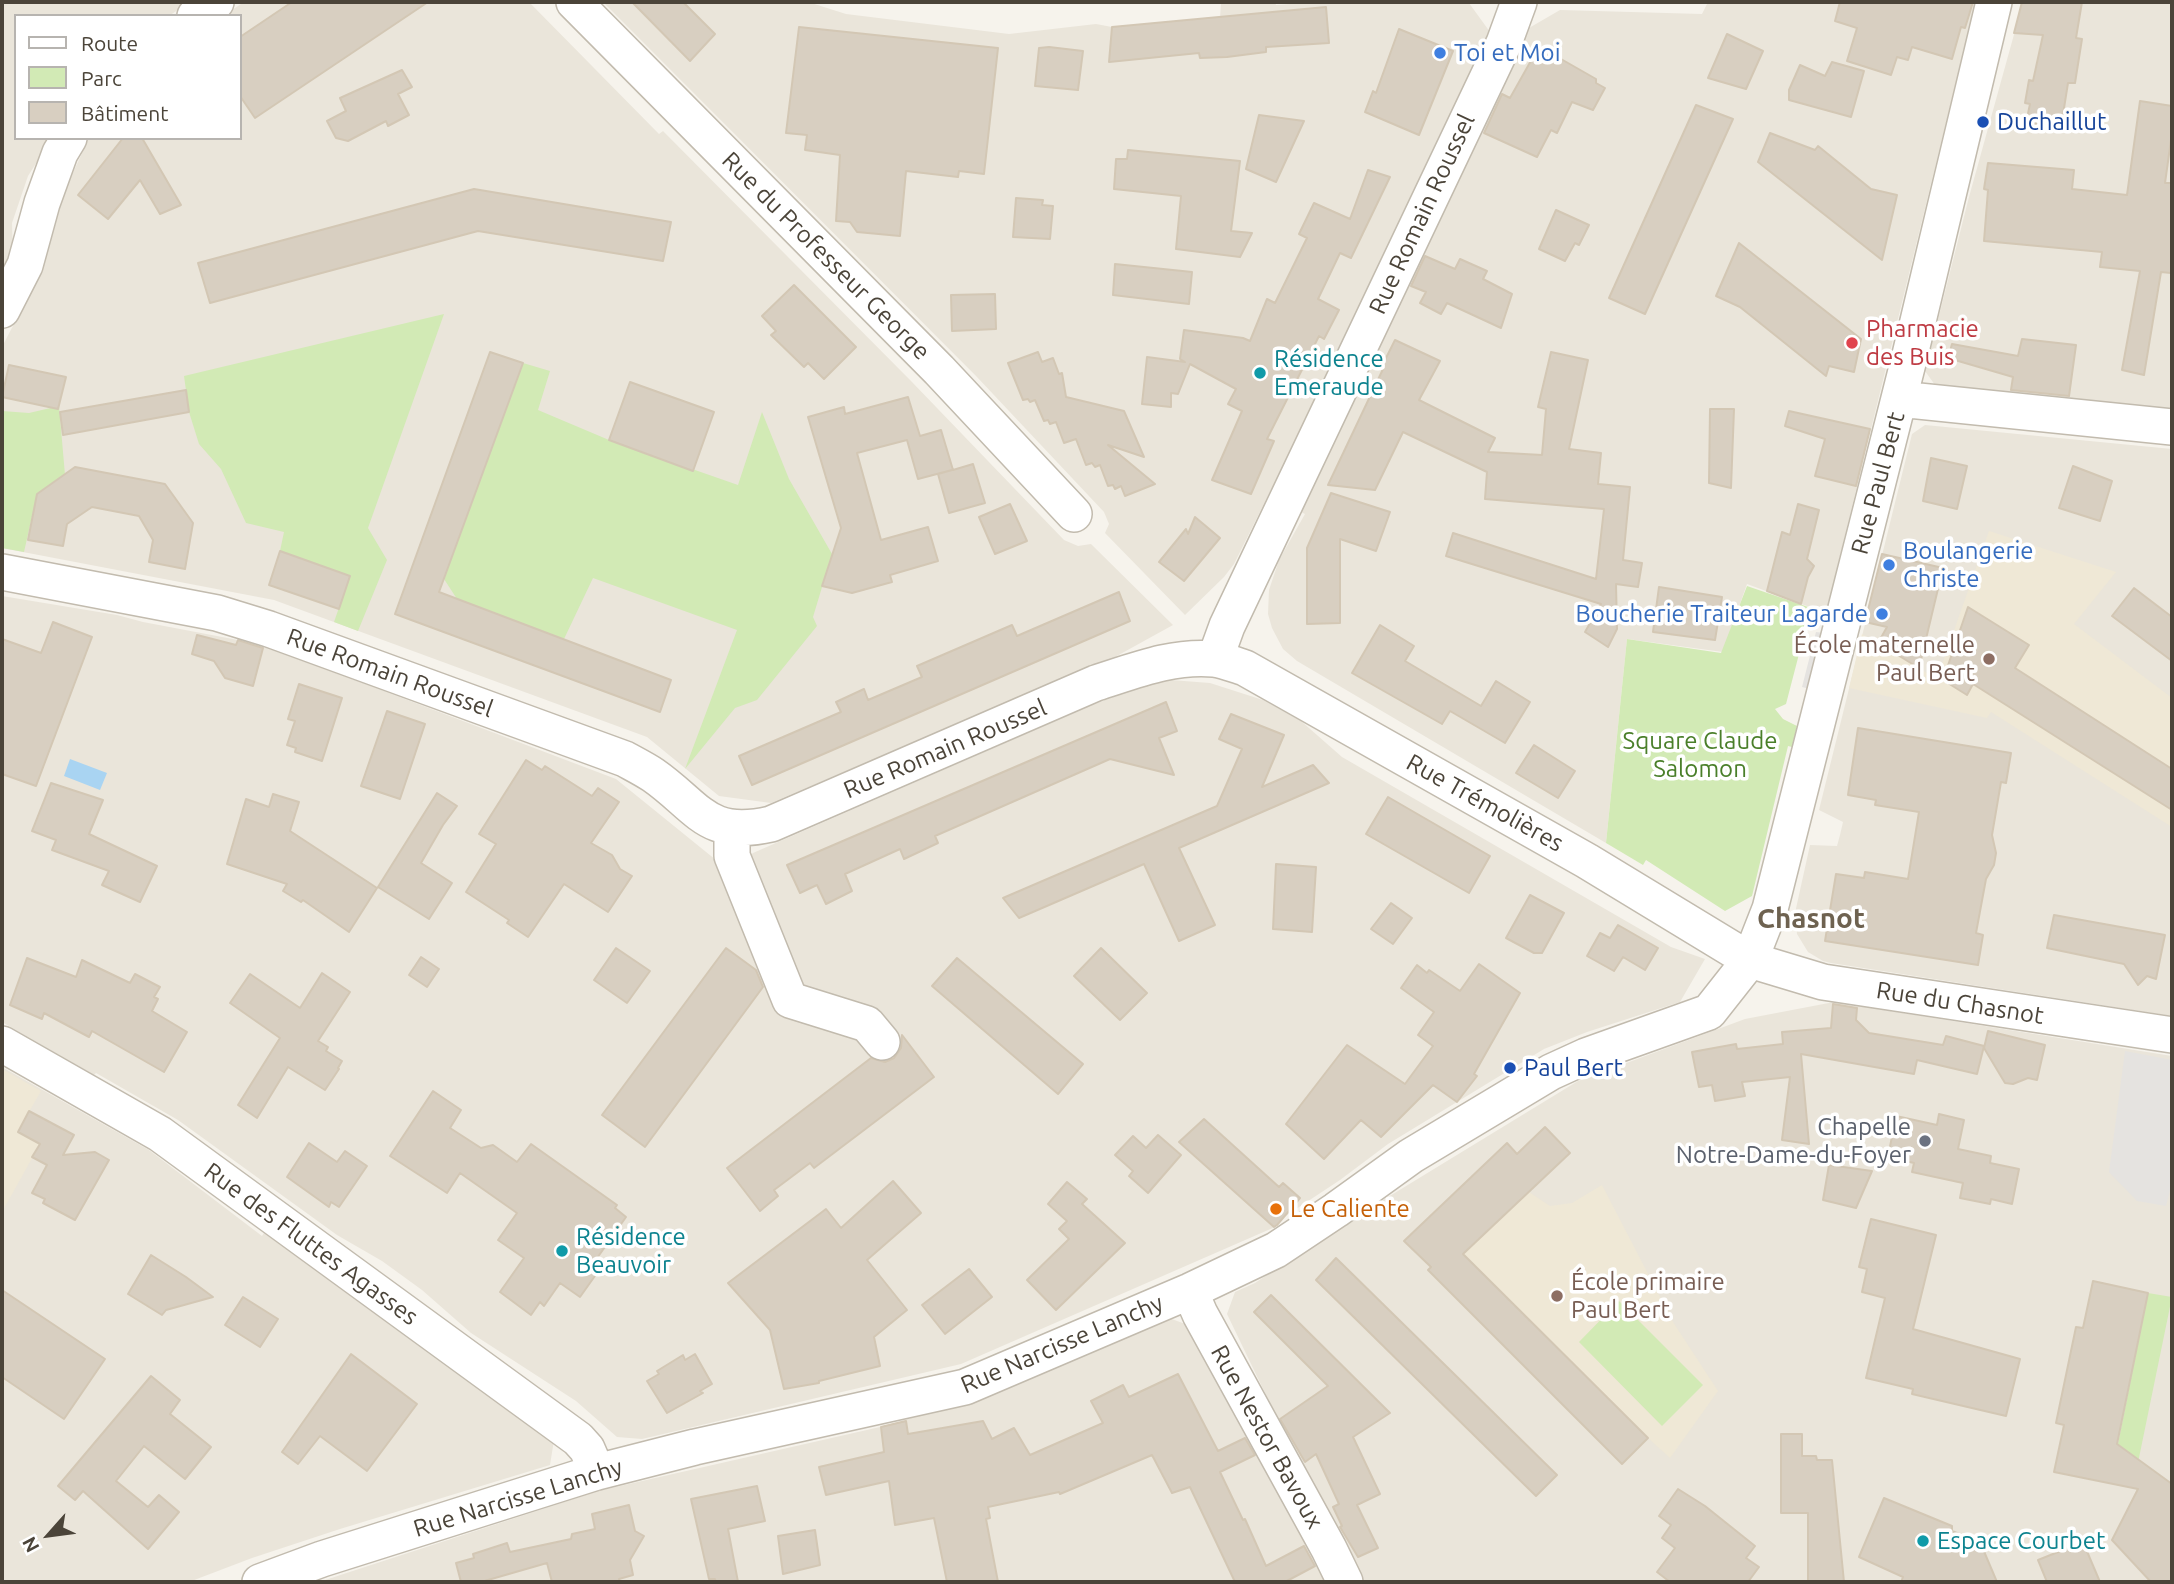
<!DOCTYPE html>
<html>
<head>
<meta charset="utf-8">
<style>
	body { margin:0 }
	#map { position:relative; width:2174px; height:1584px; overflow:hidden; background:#f6f3ec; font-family:Ubuntu,sans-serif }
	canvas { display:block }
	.frame { position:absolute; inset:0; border:4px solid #4b4439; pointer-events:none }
	.legend { position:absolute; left:14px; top:14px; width:228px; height:126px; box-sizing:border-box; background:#fff; border:2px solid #b7b4b0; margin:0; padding:9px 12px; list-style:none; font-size:21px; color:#4b4439 }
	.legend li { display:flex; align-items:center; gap:14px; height:35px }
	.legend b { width:35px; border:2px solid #b7b4b0 }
	.north { position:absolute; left:14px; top:1500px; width:70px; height:70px; -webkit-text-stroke:5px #fff; paint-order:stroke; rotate:242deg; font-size:19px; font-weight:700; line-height:28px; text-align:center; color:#4b4439 }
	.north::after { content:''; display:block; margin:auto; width:24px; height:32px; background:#4b4439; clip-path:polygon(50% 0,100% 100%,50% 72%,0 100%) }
</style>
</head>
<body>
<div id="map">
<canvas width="2174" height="1584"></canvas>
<div class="frame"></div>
<ul class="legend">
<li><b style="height:9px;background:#fff"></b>Route</li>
<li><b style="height:19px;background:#d2eab5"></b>Parc</li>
<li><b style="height:19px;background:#d8cfc1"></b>Bâtiment</li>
</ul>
<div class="north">N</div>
</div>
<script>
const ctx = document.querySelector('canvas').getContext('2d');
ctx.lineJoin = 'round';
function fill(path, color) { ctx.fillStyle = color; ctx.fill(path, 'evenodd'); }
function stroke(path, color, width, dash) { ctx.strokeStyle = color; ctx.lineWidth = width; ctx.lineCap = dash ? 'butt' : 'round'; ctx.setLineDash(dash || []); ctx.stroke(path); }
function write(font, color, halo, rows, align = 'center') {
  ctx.font = font + ' Ubuntu,sans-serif'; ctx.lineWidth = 7; ctx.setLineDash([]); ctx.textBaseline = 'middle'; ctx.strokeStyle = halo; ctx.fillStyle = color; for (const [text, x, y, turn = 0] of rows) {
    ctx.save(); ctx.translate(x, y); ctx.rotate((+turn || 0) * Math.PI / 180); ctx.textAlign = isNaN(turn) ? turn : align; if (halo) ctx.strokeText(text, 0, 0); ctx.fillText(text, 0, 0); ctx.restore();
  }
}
const residential = new Path2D(`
	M2,2h187l-20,14h-153v122h36l-24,38 -16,47 1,36 -11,20z
	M244,2h285l130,132 4,-3 249,251 152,158 14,6 13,-2 82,81 -58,32 -344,146 -52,-7 -72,-59 -373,-137 -272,-52v-201l32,-62 25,-82 30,-65h151v-122h-17z
	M603,2h205l38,12 163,20 87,-10 16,3 108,-9 1,-14 18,-2h36l1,3 41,-3 152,1 21,29 -148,315 -108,217 -10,13 -39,38 -80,-82 4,-9 -5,-12 -127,-135z
	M1708,2h265l2,2 -149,609 -79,-29 -24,68 -96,-13 -21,204 -309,-182 -14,-12 -11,-21 -4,-14 1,-24 10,-30 26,-46 -4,-2 7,-17 221,-467 31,-18 142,4z
	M2023,2h149v407l-237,-24 -10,-14 44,-174z
	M1925,425l247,24v567l-341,-53 -8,-2 -15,-9 -11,-18 -2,-21 15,-68 27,1 3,-11 3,-13 -24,-12 93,-376z
	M2,596l115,19 26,7 95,18 26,7 104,38 248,94 116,94 21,-20 334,-146 63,-24 21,-3 39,3 53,17 38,21 41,36 329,190 34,12 -25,43 -93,30 -43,17 -156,95 -48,36 -56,37 -9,10 -314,137 -319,75 -25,-2 -41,-36 -105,-68 -49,-43 -40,-29 -45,-26 -159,-115 -82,-47 -2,2 -92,-53z
	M1834,1002l338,54v526h-819l-51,-112 -75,-156 8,-22 20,-9 84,-56 239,-146 167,-62z
	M2,1067l147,83 113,86 2,-3 290,207 -4,25 -210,64 -88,29 -63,24h-187z
	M1169,1318l27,10 141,254h-1018l279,-91 282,-64 92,-27z`);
const education = new Path2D(`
	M1989,531l127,41 -42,52 98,74v129l-181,-115 -4,6 -138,-30 13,-54 75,45z
	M2,1069l39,22 -23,40 22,13 -38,68z
	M1494,1156l35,36 21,14 22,-3 30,-18 71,137 45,69 -48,67 -22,-20 -26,26 -194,-194 2,-3 -26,-26z`);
const green = new Path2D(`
	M444,314l-76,214 19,32 -29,71 -24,-9 16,-46 -70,-25 4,-19 -38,-9 -25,-54 -22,-25 -10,-32 -5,-36z
	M523,363l27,8 -12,39 71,30 129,45 24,-73 27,67 43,75 -19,63 4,9 -60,74 -22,8 -50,61 52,-139 -144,-52 -29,61 -107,-40 -13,-20z
	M59,406l6,69 -28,19 -13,58 -22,-4v-137l27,2z
	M1747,586l64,22 -25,96 -11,5 8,10 14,7 -5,21 -4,-1 -36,150 -27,15 -79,-51 -3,5 -37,-22 21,-204 94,14z
	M2148,1293l24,4 -39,190 -18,-28z
	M1619,1301l84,84 -41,41 -83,-84z`);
const parking = new Path2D(`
	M1816,632l8,1 -14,56 -8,-2z
	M2125,1051l47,9v123l-6,23 -29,-5 -28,-29z`);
const water = new Path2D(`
	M70,759l37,14 -7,17 -36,-14z`);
const building = new Path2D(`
	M292,2h136l-173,116 -15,-22v-59z
	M632,2h51l32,32 -25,27z
	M1840,2h133l-8,26 -4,-1 -9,32 -40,-12 -4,13 -11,-3 -6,18 -44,-14 10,-33 -22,-7z
	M2022,2h60l-6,36 6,1 -7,44h-7l-7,44 -35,-4 4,-19 -5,-1 4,-23 4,1 10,-46 -29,-2z
	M1326,7l3,36 -63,4v5l-39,5 -27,1 -1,-5 -90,9 3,-35z
	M799,27l199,21 -14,126 -25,-3 -1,6 -52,-6 -6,65 -43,-4 -7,-10 -14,-1 4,-66 -35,-5 2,-15 -21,-2z
	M1399,29l54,22 -34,84 -54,-23 8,-21 3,2z
	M1727,34l36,17 -17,38 -38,-11z
	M1049,47l34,4 -5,39 -43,-4 4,-38z
	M1537,50l13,7 4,-2 42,24v4l9,5 -12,22 -21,-8 -15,31 -6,-3 -14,27 -53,-24 18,-39 8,4z
	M1832,62l32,9 -13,46 -62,-17v-10l11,-25 25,11z
	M402,70l10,17 -14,7 11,21 -21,11 -2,-5 -38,20 -12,-3 -9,-17 19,-10 -6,-13z
	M2140,101l32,5v27l-7,50h7l-1,90 -10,-1 -17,103 -22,-5 18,-99 -40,-4 2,-15 -118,-11 4,-51 -4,-1 4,-26 86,7 -2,19 55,6z
	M1696,105l37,14 -88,195 -36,-16z
	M1259,115l45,6 -28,61 -30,-13z
	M1770,133l45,17 3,-4 53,43 26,6 -15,65 -124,-98z
	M123,138h19l39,67 -21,9 -20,-34 -32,39 -30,-24z
	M1128,150l112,11 -9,70 21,2 -12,24 -64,-8 5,-53 -67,-7 2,-30h11z
	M1368,170l22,7 -39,81 -11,-5 -22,46 21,11 -15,29 -5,-3 -52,103 7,2 -23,53 -39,-14 30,-69 -14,-7 8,-15 -46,-25 -12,30 -7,-1v14l-29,-3 5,-47 38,5 -5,-3 4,-29 59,8 7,3 17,-42 8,4 32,-65 -8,-4 15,-31 36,16z
	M474,189l197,33 -8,39 -185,-30 -268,72 -12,-40z
	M1016,198l27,2 -1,5 11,1 -3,33 -37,-2z
	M1556,210l33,15 -10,20 -4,-2 -10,18 -26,-12z
	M1739,243l122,96 -7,33 -25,-6 -3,10 -86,-69 -24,-11z
	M1425,256l30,13 5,-10 27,12 -4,8 29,15 -11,34 -54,-25 -6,11 -21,-11 6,-11 -15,-6z
	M1115,264l77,8 -3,32 -76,-9z
	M794,285l62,62 -32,32 -16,-16 -4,4 -33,-32 5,-4 -14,-15z
	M995,294l1,35 -44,2 -1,-36z
	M2022,339l54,6 -7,51 -58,-6 2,-13 -65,-19 4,-14 66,12z
	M1395,340l45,21 -21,39 76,38 -7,14 54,3 4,-46 -8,-2 13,-55 37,8 -19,89 32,4 -3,31 32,3 -7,73 19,3 -4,24 -22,-3 1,45 -9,18 -23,-15 16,-28 -155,-48 7,-23 143,46 8,-70 -119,-10 2,-27 -84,-40 -28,58 -47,-5 56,-118 -2,-1z
	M490,352l33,11 -84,229 232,88 -11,32 -265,-98z
	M1038,352l4,10 11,-4 6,16 3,-1 4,24 58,14 20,46 -36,-12 47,39 -30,12 -4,-10 -6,3 -2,-4 -5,1 -8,-21 -5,2 -3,-4 -6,2 -10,-26 -12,4 -8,-21 -6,2 -2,-4 -4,1 -9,-21 -5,2 -2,-3 -5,1 -15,-37z
	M9,365l57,12 -8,32 -56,-12z
	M630,382l84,30 -21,59 -84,-31z
	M186,390l3,22 -126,23 -3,-23z
	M908,397l12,39 21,-6 12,40 20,-6 12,39 -36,10 -11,-39 14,-4 -34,9 -11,-39 -50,13 24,87 47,-13 10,34 -48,14 2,7 -40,11 -30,-7 19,-58 -33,-111 36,-10 1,7z
	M1710,409h24l-3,79 -22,-5z
	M1789,411l81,18 -14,57 -41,-10 10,-37 -40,-13z
	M1931,458l36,8 -10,43 -34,-8z
	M2073,466l39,15 -12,40 -41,-13z
	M75,467l90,17 28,39 -8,46 -36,-7 4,-22 -14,-24 -47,-9 -25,17 -4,22 -35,-6 9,-46z
	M1331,493l59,19 -14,39 -36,-12v84l-33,1v-76z
	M1010,504l17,37 -32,13 -16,-37z
	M1798,504l21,6 -12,49 7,7 -6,11 -7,27 -34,-13 15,-59 8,3z
	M1195,517l25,21 -36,43 -25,-19 27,-33 2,5z
	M280,551l70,25 -11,33 -70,-24z
	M1882,554l61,14 -24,100 -41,-25 9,-16 -22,-5z
	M1659,587l63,10 -7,43 -62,-8z
	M2134,588l38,29v44l-60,-45z
	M1119,592l11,29 -378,164 -13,-29 102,-44 -5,-10 28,-13 4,11 54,-23 -5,-11 95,-41 5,11z
	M1968,607l61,38 -14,23 157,101v41l-199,-126 -6,11 -24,-15z
	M53,622l39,15 -56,149 -34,-12v-135l39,14z
	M1380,625l34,21 -9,15 76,45 15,-25 34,21 -25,41 -55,-32 -8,13 -90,-51z
	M197,635l39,10 2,-5 25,8 -10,38 -28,-8 -11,-17 -22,-7z
	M299,684l43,14 -20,63 -27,-9 1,-4 -9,-3 8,-24 -7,-2z
	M1166,702l11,29 -18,7 15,37 -64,-16 -175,77 3,7 -34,16 -4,-10 -55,25 7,17 -26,13 -9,-19 -17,8 -13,-28z
	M387,711l38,13 -25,75 -39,-13z
	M1231,714l53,21 -22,52 51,-22 16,18 -150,65 36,77 -36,16 -35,-77 -125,54 -16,-20 214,-92 25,-57 -23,-10z
	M1858,728l153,25 -5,30 -5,-1 -9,53 4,18 -2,12 -8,14 -10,54 7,2 -5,30 -153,-24 11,-67 28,4 1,-6 43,7 11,-67 -44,-7 1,-5 -28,-5z
	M1534,745l41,26 -17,27 -42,-25z
	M526,760l16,10 3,-4 47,30 6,-8 21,14 -28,41 21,12 8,14 12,7 -24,36 -44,-28 -36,53 -21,-14 2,-3 -43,-28 30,-48 -17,-10z
	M51,783l52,17 -14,34 68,32 -17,36 -38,-17 7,-14 -57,-21 4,-10 -24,-9z
	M437,793l20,13 -14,19 -22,38 31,20 -23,36 -51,-32z
	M273,794l26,8 -9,29 87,57 -28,44 -46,-32 -2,2 -18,-11 4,-7 -60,-20 19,-65 23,8z
	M1388,797l102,59 -21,37 -103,-59z
	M1276,864l40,3 -4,65 -39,-3z
	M1530,895l34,18 -22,40h-8l-28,-15z
	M1391,903l21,15 -19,26 -22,-15z
	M2054,915l111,20 -9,44 -9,-3 -9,9 -14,-21 -77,-16z
	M1618,925l40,23 -13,22 -22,-13 -9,14 -27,-15 13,-23 10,5z
	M616,948l34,23 -23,32 -33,-23z
	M726,948l30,22 7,17 -118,160 -43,-32z
	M1101,948l46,45 -27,27 -46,-44z
	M421,957l18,12 -12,18 -18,-12z
	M27,958l49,19 6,-17 48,23 5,-9 25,13 -6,10 4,2 -6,12 35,21 -23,40 -72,-41 -3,6 -45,-24 -2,6 -32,-14z
	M957,958l126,106 -25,30 -126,-108z
	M1479,964l41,29 -46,81 3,2 -20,26 -24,-17 -52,52 -20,-17 -37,39 -38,-35 61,-79 58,39 28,-38 -15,-11 16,-23 -33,-24 16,-23 10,8 2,-3 31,21z
	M322,973l28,19 -32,49 10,6 -2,4 16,10 -4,7 1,1 -14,21 -37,-23 -31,51 -19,-13 42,-67 -50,-35 20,-29 50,34z
	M1833,1004l24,4 -1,12 13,13 74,12 3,-9 38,10 -7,28 -60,-14 -3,14 -113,-20 8,90 -27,-4 8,-63 -48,5 3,14 -30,5 -3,-16 -13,2 -7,-35 44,-8 1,5 46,-5 -1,-12 49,-4z
	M1988,1031l57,14 -8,35 -9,-2 -15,6 -8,-1 -21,-35z
	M902,1035l32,42 -120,91 -4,-5 -36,27 4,6 -18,15 -33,-43 144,-110 14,4 9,-4 7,-10z
	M433,1091l28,19 -11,18 31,20 12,-3 24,17 14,-18 86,61 -2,3 11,9 -31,44 7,5 -22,31 -20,-14 -16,23 -4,-4 -9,13 -31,-23 24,-34 -26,-18 19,-27 -57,-40 -13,20 -57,-37z
	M29,1111l45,24 -11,20 32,-3 14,8 -34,60 -32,-17 2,-4 -13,-6 15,-28 -15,-8 8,-13 -22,-12z
	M1939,1114l25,6 -6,29 33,7 -1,7 29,6 -7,35 -21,-5 -1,5 -30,-6 3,-15 -51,-11 2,-9 -26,-6 8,-41 41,9z
	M1204,1119l75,68 4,-4 17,15 -23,27 -3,2 -95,-85z
	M1545,1127l25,26 -107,101 185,184 -26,26 -194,-194 3,-3 -27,-26 103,-98 10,11z
	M1158,1135l23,20 -33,38 -19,-17 4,-5 -18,-16 18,-19 13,12z
	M309,1143l28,19 8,-11 22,15 -28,41 -8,-5 -2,5 -42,-30z
	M1829,1165l43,6 -16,37 -33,-8z
	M893,1181l28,32 -54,47 40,50 -33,27 6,29 -61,15v2l-35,6 -14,-59 -42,-47 98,-74 15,19z
	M1067,1182l20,17 -5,5 43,39 -69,67 -29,-30 42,-41 -10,-10 8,-8 -19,-17z
	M1871,1219l65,16 -23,94 107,30 -14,57 -94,-22 1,-5 -47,-11 19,-80 -23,-6 5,-23 -8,-2z
	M151,1255l35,22 27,20 -47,13 -4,5 -34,-21z
	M1336,1258l221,217 -21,21 -220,-216z
	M969,1269l23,28 -47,37 -23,-29z
	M2093,1281l55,12 -31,151 55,40v98h-21l-39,-42 26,-51 -84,-17 10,-47 -8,-2 20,-96 7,1z
	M2,1290l103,69 -41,60 -62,-42z
	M1271,1295l119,118 -37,24 27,57 -23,11 21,43 -20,9 -18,-30 2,-1 -9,-19 6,-3 -23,-50 -11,8 -25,-43 48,-33 -74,-74z
	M243,1297l35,22 -18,28 -35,-22z
	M351,1354l66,50 -50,67 -47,-35 -22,28 -16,-12z
	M695,1354l17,30 -12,7 3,2 -36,20 -20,-32 12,-7 -2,-3 26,-16 2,5z
	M1178,1374l40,77 27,-13 10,17 -35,17 23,48 2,-1 21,47 38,-20 11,20 -30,16h-50l-45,-95 -18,6 -20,-38 -92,39 -1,-2 -71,15 2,11 -4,1 12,63h-51l-13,-64 -39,7 -6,-44 -63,14 -7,-28 65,-15 -3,-25 25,-6 2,13 75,-13 9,18 22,-11 16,27 73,-32 -12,-22 32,-16 6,12z
	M151,1376l29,24 -10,14 41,33 -26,32 -41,-33 -28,35 32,26 11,-12 20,17 -31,37 -65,-58 -8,9 -17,-14z
	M1781,1434h21v22h14l1,4h15l12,122h-36v-69h-27z
	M757,1486l8,35 -37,8 10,53h-22l-1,-3h-6l-18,-80z
	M1678,1489l27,17 50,40 -9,12 13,9 -11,15h-78l-13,-10 18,-24 -13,-10 9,-13 -12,-9z
	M1884,1498l68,28v5l28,11 17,40h-96l2,-5 -44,-20z
	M629,1505l6,26 9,5 -14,24 3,15 -14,4 1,3h-68l-5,-19 -66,19h-20l-5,-19 18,-5 -1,-4 34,-11 3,9 61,-13 1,-5 23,-5 -3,-15z
	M815,1530l5,35 -37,9 -5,-38z
	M2083,1542l17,40h-53l-9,-22z`);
const minor = new Path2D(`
	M574,2l365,368 135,144
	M195,16l21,-14
	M2,310l23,-45 17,-62 18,-50 9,-15
	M1899,399l273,28
	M2,572l215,41 52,16 356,130c9,5 19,10 28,16 46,32 53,64 118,49l325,-141c38,-12 77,-28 118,-24 10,1 21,6 31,9l342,193 163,99 73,22 349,53
	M1215,659l12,-33 277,-583 15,-41
	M732,828v28l58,144 77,24 15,18
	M2,1044l158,90 418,305 9,10 10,23
	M1190,1291l10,23 129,235 16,33
	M260,1582l62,-23 275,-87 98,-25 270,-60 225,-96 86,-41 60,-40 75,-54 140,-84 35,-16 123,-44 41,-52 20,-51 139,-550 85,-357`);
const markers = [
	[1440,53,7,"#3f7fe0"],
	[1983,122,7,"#1a4fb4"],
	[1852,343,7,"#e0444e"],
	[1260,373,7,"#0f9aa8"],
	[1889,565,7,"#3f7fe0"],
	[1882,614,7,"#3f7fe0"],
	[1989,659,7,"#8d6e63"],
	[1510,1068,7,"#1a4fb4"],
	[1925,1141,7,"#6b7280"],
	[1276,1209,7,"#e8710a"],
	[562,1251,7,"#0f9aa8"],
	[1557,1296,7,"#8d6e63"],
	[1923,1541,7,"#0f9aa8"]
];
const shopNames = [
	["Toi et Moi",1454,53],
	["Boulangerie",1903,551],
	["Christe",1903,579],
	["Boucherie Traiteur Lagarde",1868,614,"right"]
];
const transitNames = [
	["Duchaillut",1997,122],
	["Paul Bert",1524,1068]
];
const streetNames = [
	["Rue Romain Roussel",1422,214,-65],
	["Rue du Professeur George",826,256,45],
	["Rue Paul Bert",1878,483,-75],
	["Rue Romain Roussel",390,673,20],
	["Rue Romain Roussel",945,749,-23],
	["Rue Trémolières",1485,803,29],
	["Rue du Chasnot",1960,1003,9],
	["Rue des Fluttes Agasses",311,1244,36],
	["Rue Narcisse Lanchy",1062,1344,-23],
	["Rue Nestor Bavoux",1267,1437,61],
	["Rue Narcisse Lanchy",518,1498,-17]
];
const healthNames = [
	["Pharmacie",1866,329],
	["des Buis",1866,357]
];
const cultureNames = [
	["Résidence",1274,359],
	["Emeraude",1274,387],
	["Résidence",576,1237],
	["Beauvoir",576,1265],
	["Espace Courbet",1937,1541]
];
const educationNames = [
	["École maternelle",1975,645],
	["Paul Bert",1975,673],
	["École primaire",1571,1282,"left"],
	["Paul Bert",1571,1310,"left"]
];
const parkNames = [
	["Square Claude",1700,741],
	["Salomon",1700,769]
];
const worshipNames = [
	["Chapelle",1911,1127],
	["Notre-Dame-du-Foyer",1911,1155]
];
const foodNames = [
	["Le Caliente",1290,1209]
];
const quarterNames = [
	["Chasnot",1811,919]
];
fill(residential, '#eae5da');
fill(education, '#efe8d6');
fill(green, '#d2eab5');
fill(parking, '#e5e3e0');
fill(water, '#a9d4f2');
fill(building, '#d8cfc1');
stroke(building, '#d3c7b4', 2);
stroke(minor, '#c2bbae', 38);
stroke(minor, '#fff', 35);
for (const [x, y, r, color] of markers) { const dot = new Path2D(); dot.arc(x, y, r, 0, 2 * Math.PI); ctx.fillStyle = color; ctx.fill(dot); stroke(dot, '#fff', 2.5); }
write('24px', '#366cbe', '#fff', shopNames, 'left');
write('24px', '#164399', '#fff', transitNames, 'left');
write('24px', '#4b4439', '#fff', streetNames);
write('24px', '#be3a42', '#fff', healthNames, 'left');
write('24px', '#0d838f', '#fff', cultureNames, 'left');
write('24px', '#785e54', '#fff', educationNames, 'right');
write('24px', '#4a7f2a', '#fff', parkNames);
write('24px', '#5b616d', '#fff', worshipNames, 'right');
write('24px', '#c56008', '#fff', foodNames, 'left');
write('bold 28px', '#6e6250', '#fff', quarterNames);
</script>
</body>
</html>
